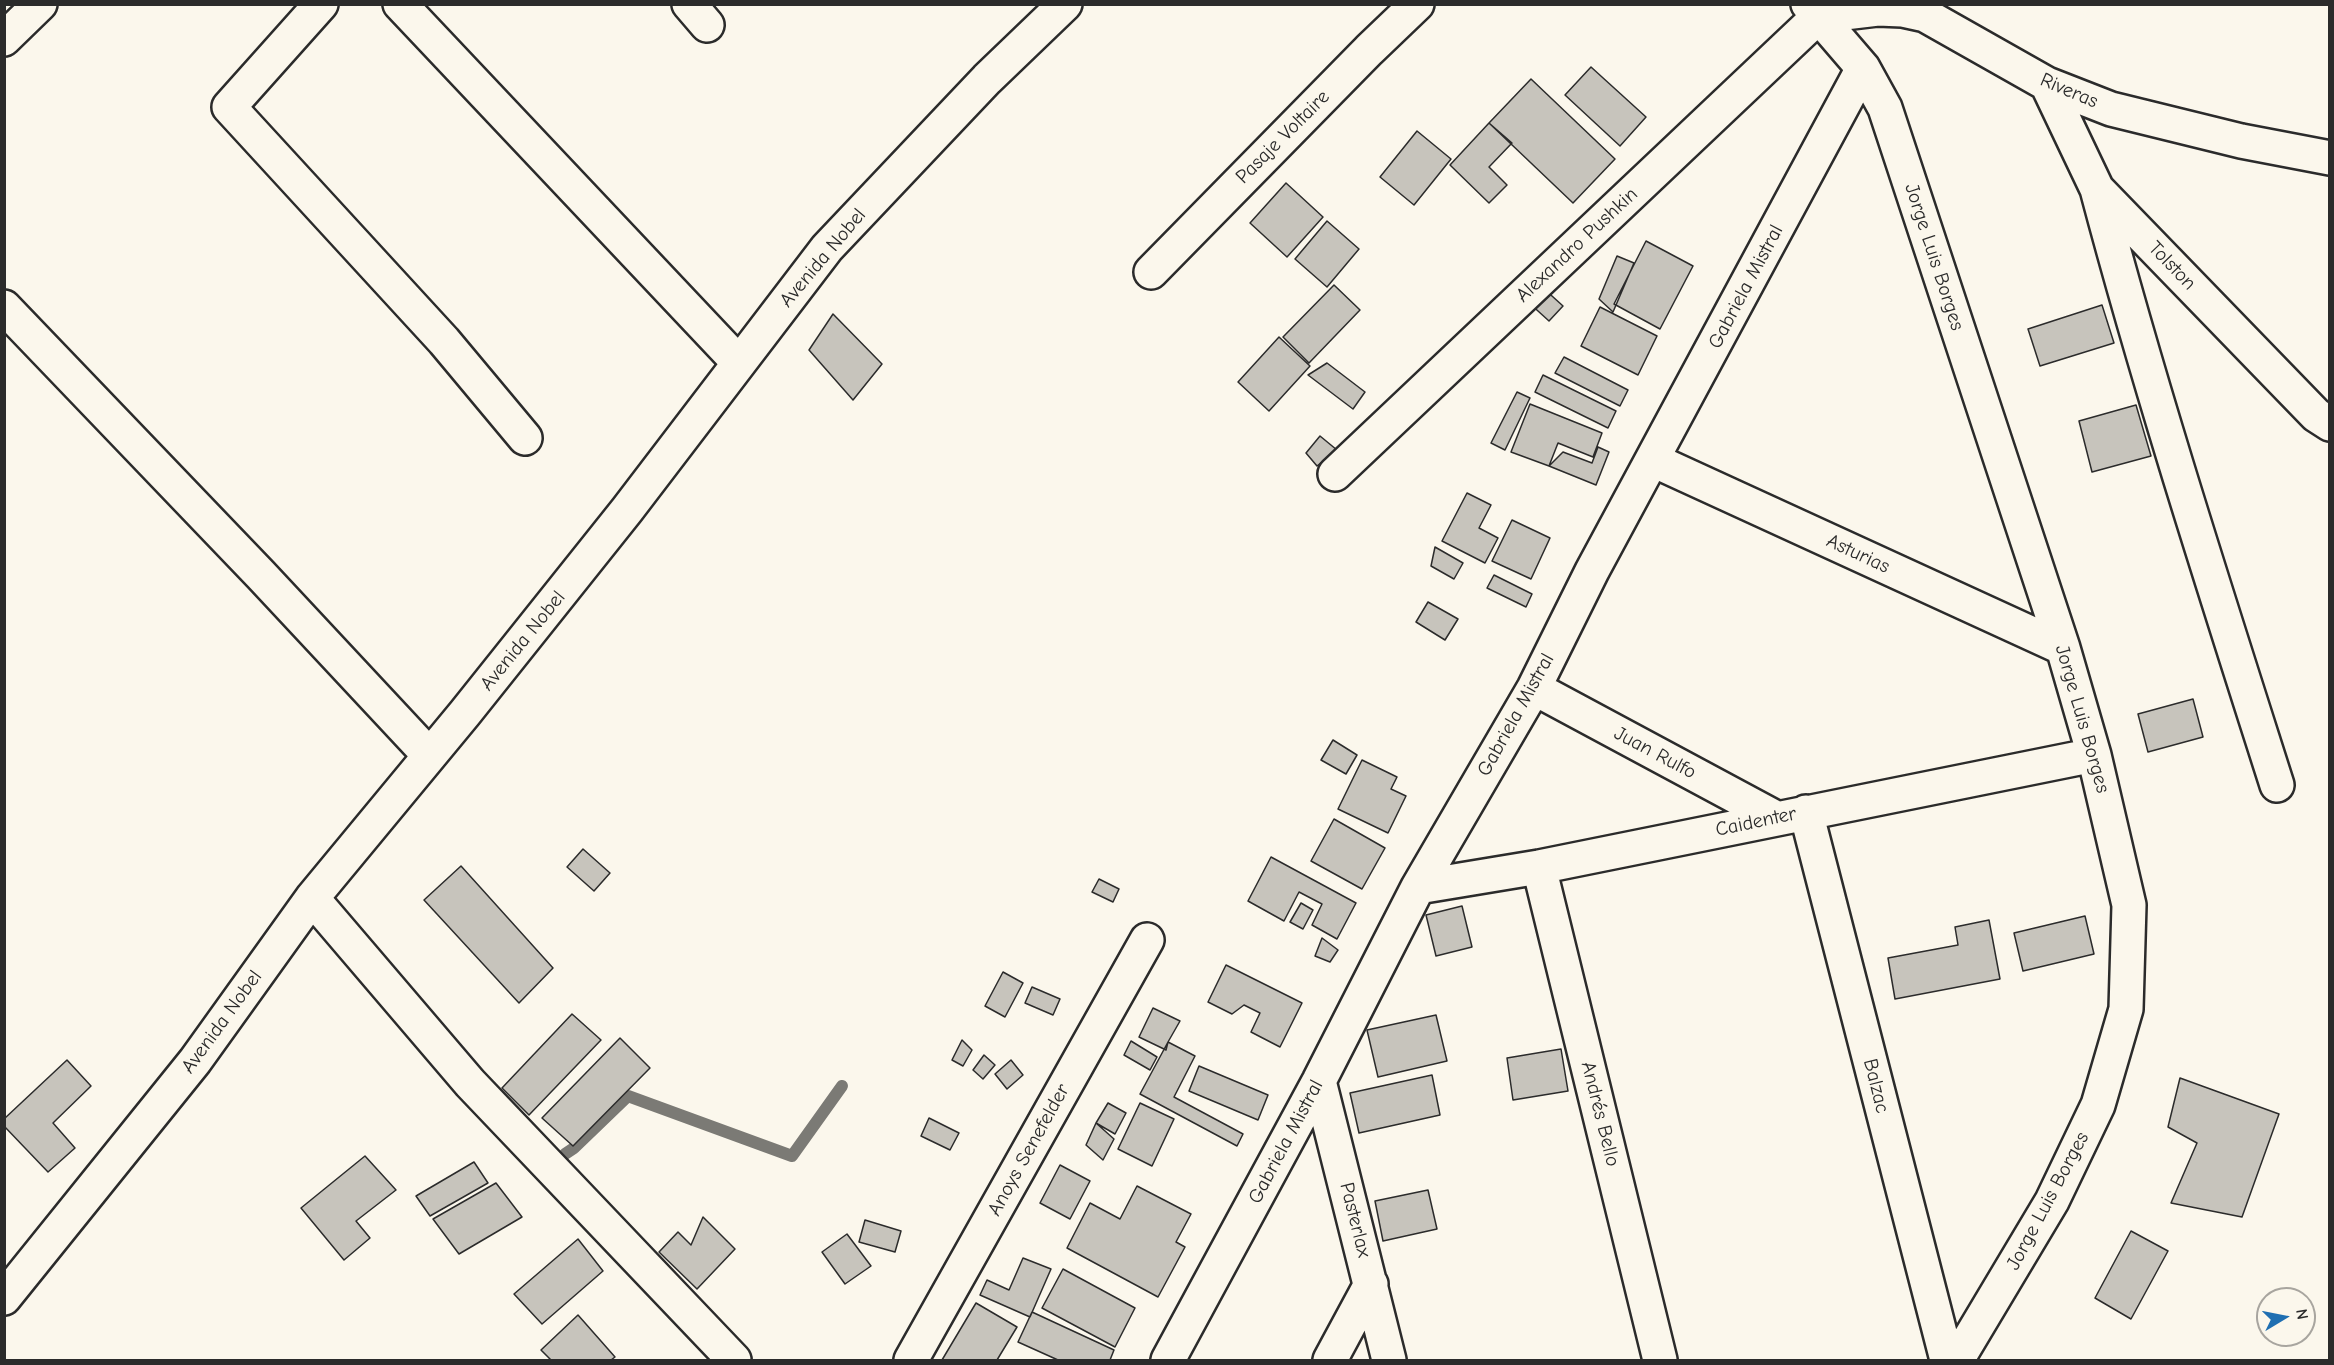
<!DOCTYPE html>
<html>
<head>
<meta charset="utf-8">
<style>
	body { margin:0 }
	#map { position:relative; width:2334px; height:1365px; overflow:hidden; background:#fbf7ec; font-family:"Comic Neue",sans-serif }
	canvas { display:block }
	.frame { position:absolute; inset:0; border:6px solid #2b2b2b; pointer-events:none }
	.north { position:absolute; left:2256px; top:1287px; width:60px; height:60px; box-sizing:border-box; background:#fbf7ec; border:2px solid #a8a59f; border-radius:50%; rotate:80deg; font-size:16px; font-weight:700; line-height:24px; text-align:center; color:#2b2b2b }
	.north::after { content:''; display:block; margin:auto; width:21px; height:27px; background:#1f6fb2; clip-path:polygon(50% 0,100% 100%,50% 72%,0 100%) }
</style>
</head>
<body>
<div id="map">
<canvas width="2334" height="1365"></canvas>
<div class="frame"></div>
<div class="north">N</div>
</div>
<script>
const ctx = document.querySelector('canvas').getContext('2d');
ctx.lineJoin = 'round';
function stroke(path, color, width, dash) { ctx.strokeStyle = color; ctx.lineWidth = width; ctx.lineCap = dash ? 'butt' : 'round'; ctx.setLineDash(dash || []); ctx.stroke(path); }
function fill(path, color) { ctx.fillStyle = color; ctx.fill(path, 'evenodd'); }
function write(font, color, halo, rows, align = 'center') {
  ctx.font = font + ' "Comic Neue",sans-serif'; ctx.lineWidth = 4.5; ctx.setLineDash([]); ctx.textBaseline = 'middle'; ctx.strokeStyle = halo; ctx.fillStyle = color; for (const [text, x, y, turn = 0] of rows) {
    ctx.save(); ctx.translate(x, y); ctx.rotate((+turn || 0) * Math.PI / 180); ctx.textAlign = isNaN(turn) ? turn : align; if (halo) ctx.strokeText(text, 0, 0); ctx.fillText(text, 0, 0); ctx.restore();
  }
}
const stream = new Path2D(`
	M565,1154l9,-6 54,-52 164,60 50,-70`);
const building = new Path2D(`
	M1591,67l55,50 -26,29 -55,-51z
	M1531,79l84,80 -42,44 -84,-80z
	M1489,123l23,20 -23,24 18,18 -18,18 -39,-38z
	M1417,131l34,28 -37,46 -34,-28z
	M1286,183l37,34 -36,40 -37,-34z
	M1327,221l32,28 -32,38 -32,-28z
	M1646,241l47,25 -33,63 -46,-25z
	M1617,256l17,7 -21,49 -14,-13z
	M1334,285l26,25 -51,53 -26,-26z
	M1541,286l22,20 -14,15 -22,-20z
	M2102,305l12,38 -74,23 -12,-37z
	M1600,307l57,29 -19,39 -57,-29z
	M833,314l49,50 -29,36 -44,-50z
	M1279,337l31,29 -41,45 -31,-29z
	M1564,357l64,33 -8,16 -65,-33z
	M1327,363l38,29 -12,17 -45,-34z
	M1543,375l73,36 -8,17 -73,-36z
	M1517,392l13,6 -25,52 -14,-7z
	M1530,404l72,29 -9,24 -35,-14 -9,23 -38,-14z
	M2136,405l15,51 -59,16 -13,-51z
	M1320,436l17,14 -20,16 -11,-13z
	M1598,447l11,5 -13,33 -47,-19 14,-14 29,11z
	M1467,493l24,12 -12,23 19,10 -13,25 -43,-22z
	M1512,520l38,18 -19,41 -39,-18z
	M1435,547l28,16 -9,16 -23,-13z
	M1494,575l38,19 -6,13 -39,-19z
	M1428,602l30,17 -13,21 -29,-18z
	M2193,699l10,38 -55,15 -10,-38z
	M1333,740l24,15 -11,19 -25,-14z
	M1362,760l35,17 -6,12 15,7 -18,37 -50,-24z
	M1334,819l51,29 -23,41 -51,-28z
	M583,849l27,24 -16,18 -27,-24z
	M1271,857l85,46 -19,36 -25,-14 10,-21 -23,-12 -15,29 -36,-20z
	M461,866l92,102 -34,35 -95,-103z
	M1099,879l20,10 -6,13 -21,-10z
	M1301,903l12,7 -10,19 -13,-7z
	M1462,906l10,41 -36,9 -10,-41z
	M2085,916l9,38 -71,17 -9,-38z
	M1989,920l11,59 -105,20 -7,-41 70,-13 -3,-18z
	M1322,938l16,12 -8,12 -15,-6z
	M1226,965l76,38 -22,44 -29,-15 9,-19 -16,-8 -12,9 -24,-12z
	M1003,972l20,11 -18,34 -20,-11z
	M1032,987l28,12 -7,16 -28,-12z
	M1153,1008l27,13 -12,21 -2,8 -27,-13z
	M572,1014l29,26 -72,75 -27,-27z
	M1436,1015l11,46 -69,16 -11,-47z
	M620,1038l30,30 -77,78 -31,-28z
	M962,1040l10,10 -9,16 -11,-6z
	M1131,1041l26,16 -7,13 -26,-15z
	M1168,1042l27,14 -21,41 69,37 -6,12 -97,-52z
	M1561,1049l7,42 -55,9 -6,-42z
	M984,1055l11,10 -12,14 -10,-9z
	M67,1060l24,26 -38,37 22,25 -27,24 -44,-46v-7z
	M1011,1060l12,15 -16,14 -12,-15z
	M1199,1066l69,29 -10,25 -69,-29z
	M1432,1075l8,40 -81,18 -9,-40z
	M2180,1078l99,36 -37,103 -71,-14 26,-60 -29,-16z
	M1108,1103l18,10 -11,21 -19,-11z
	M1140,1103l34,16 -22,47 -34,-17z
	M929,1118l30,15 -9,17 -29,-14z
	M1096,1123l18,16 -11,21 -17,-15z
	M365,1156l31,34 -40,31 14,17 -26,22 -43,-52z
	M474,1162l14,21 -58,33 -14,-20z
	M1060,1165l30,16 -20,38 -30,-16z
	M496,1183l26,34 -63,37 -26,-35z
	M1137,1186l54,28 -15,28 9,5 -27,50 -91,-49 23,-45 30,16z
	M1428,1190l9,39 -54,12 -8,-40z
	M703,1217l32,32 -38,40 -38,-37 19,-20 13,13z
	M865,1220l36,11 -6,21 -36,-10z
	M2131,1231l37,20 -37,68 -36,-21z
	M847,1234l24,32 -26,18 -23,-32z
	M578,1239l25,32 -61,53 -28,-30z
	M1023,1258l28,11 -21,48 -50,-22 7,-15 22,10z
	M1063,1269l72,39 -20,39 -73,-39z
	M976,1303l41,24 -20,33h-55z
	M1032,1312l82,38 -4,10h-52l-40,-18z
	M578,1315l37,42 -4,3h-60l-10,-10z`);
const minor = new Path2D(`
	M321,4l-92,103 215,234 81,97
	M400,4l339,359
	M689,4l18,21
	M1808,4l55,64 22,40 178,540 31,107 35,150 -3,104 -28,96 -46,96 -95,159
	M4,39l36,-35
	M2047,84l50,105 219,226 14,9
	M2097,189c53,200 117,398 180,596
	M1151,272l218,-222 48,-46
	M4,307l257,268 168,180
	M1653,460l410,188
	M1335,474l484,-458 59,-7 24,1 23,5 122,69 64,25 130,32 89,17
	M1534,688l242,130
	M1806,812l141,548
	M1539,867l121,493
	M1418,887l121,-20 555,-112
	M312,898l158,185 264,277
	M1319,1081l70,279
	M4,1298l191,-237 117,-163 153,-185 162,-203 200,-262 160,-169 78,-75
	M911,1360l236,-420
	M1168,1360l151,-279 99,-194 116,-199 58,-117 271,-503
	M1330,1360l41,-76`);
const streetNames = [
	["Riveras",2069,91,23],
	["Pasaje Voltaire",1283,137,-45],
	["Alexandro Pushkin",1577,245,-43],
	["Jorge Luis Borges",1934,257,72],
	["Avenida Nobel",823,258,-50],
	["Tolston",2172,266,46],
	["Gabriela Mistral",1746,287,-62],
	["Asturias",1858,554,25],
	["Avenida Nobel",523,641,-51],
	["Gabriela Mistral",1516,715,-61],
	["Jorge Luis Borges",2082,719,74],
	["Juan Rulfo",1655,753,28],
	["Caidenter",1756,822,-12],
	["Avenida Nobel",222,1022,-54],
	["Balzac",1876,1086,76],
	["Andrés Bello",1600,1114,76],
	["Gabriela Mistral",1286,1142,-62],
	["Anoys Senefelder",1029,1150,-61],
	["Jorge Luis Borges",2048,1201,-62],
	["Pasterlax",1355,1220,76]
];
stroke(stream, '#7b7a75', 12);
fill(building, '#c7c4bc');
stroke(building, '#2b2b2b', 1.5);
stroke(minor, '#2b2b2b', 38);
stroke(minor, '#fbf7ec', 33);
write('20px', '#2b2b2b', '#fbf7ec', streetNames);
</script>
</body>
</html>
